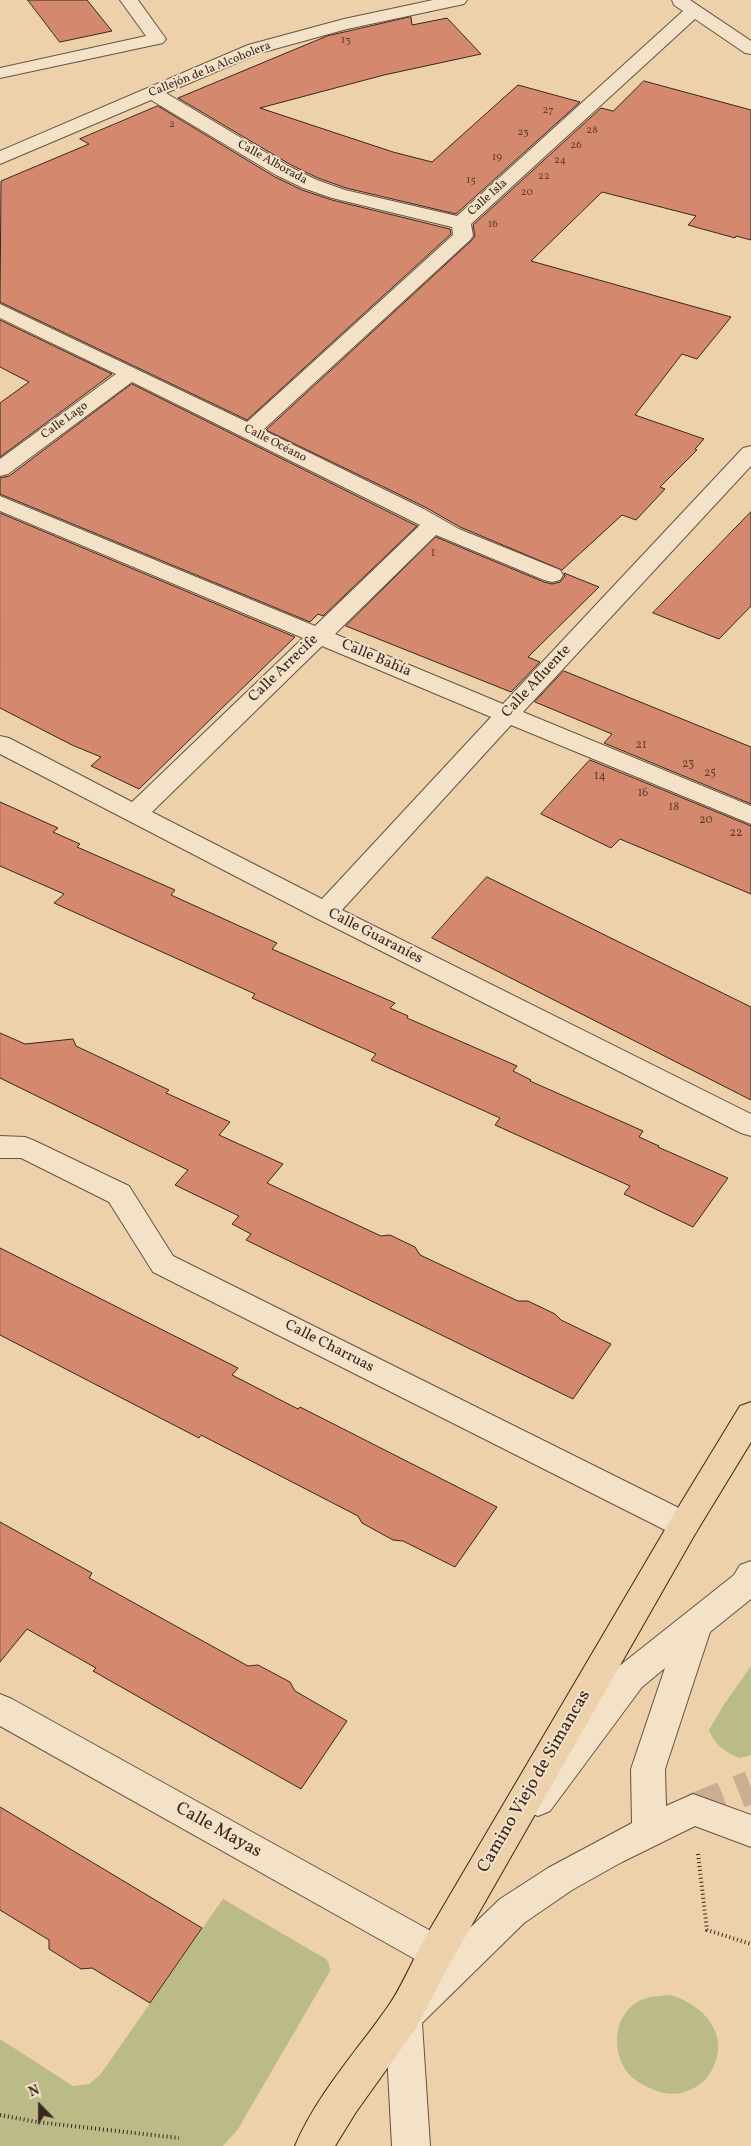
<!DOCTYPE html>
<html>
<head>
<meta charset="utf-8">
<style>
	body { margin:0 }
	#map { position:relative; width:751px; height:2146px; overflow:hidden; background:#edd1ab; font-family:Vollkorn,serif }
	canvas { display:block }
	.north { position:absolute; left:15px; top:2081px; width:50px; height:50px; -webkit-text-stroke:4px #f3e1c8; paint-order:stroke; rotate:338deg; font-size:14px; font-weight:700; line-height:20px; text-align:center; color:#3b271f }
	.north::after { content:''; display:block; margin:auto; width:18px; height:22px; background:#3b271f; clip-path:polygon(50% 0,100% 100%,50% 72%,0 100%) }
</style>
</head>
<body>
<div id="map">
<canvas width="751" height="2146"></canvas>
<div class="north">N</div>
</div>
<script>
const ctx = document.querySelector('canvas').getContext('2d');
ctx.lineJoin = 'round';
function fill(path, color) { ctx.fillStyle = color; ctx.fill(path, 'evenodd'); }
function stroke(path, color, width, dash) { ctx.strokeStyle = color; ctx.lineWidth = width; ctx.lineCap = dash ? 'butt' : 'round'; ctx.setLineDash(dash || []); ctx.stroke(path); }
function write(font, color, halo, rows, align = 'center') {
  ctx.font = font + ' Vollkorn,serif'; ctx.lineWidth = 4; ctx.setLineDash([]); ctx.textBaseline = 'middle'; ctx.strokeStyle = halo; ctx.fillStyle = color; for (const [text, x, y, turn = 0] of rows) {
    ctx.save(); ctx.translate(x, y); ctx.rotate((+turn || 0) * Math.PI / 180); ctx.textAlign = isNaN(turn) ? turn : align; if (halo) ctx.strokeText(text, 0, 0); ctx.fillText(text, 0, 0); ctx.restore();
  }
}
const green = new Path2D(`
	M751,1666v89l-11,3c-15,-6 -26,-13 -31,-28l14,-24z
	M223,1899l103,60 3,5 1,7 -92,158 -15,17h-223v-107l73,47 16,-2 11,-9z
	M670,1995c37,11 63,43 39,80 -7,10 -17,15 -28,18 -9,2 -21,0 -29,-4 -9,-4 -19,-9 -25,-17 -16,-23 -14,-58 14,-72 9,-4 19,-4 29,-5z`);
const building = new Path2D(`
	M28,0h59l25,31 -52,11z
	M411,17l1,8 35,-7 34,36 -97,21 -124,33 133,44 39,10 86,-77 62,17 -124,112 -110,-26 -28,-10 -27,-13 -113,-67 149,-62z
	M644,81l107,29v130l-15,-4 -1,2 -47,-13 8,-9 -94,-24 -71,69 200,56 -34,42 -15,-5 -47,61 69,24 -9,10 2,1 -37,37 5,2 -29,31 -14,-5 -60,55 -102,-43 -35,-20 -159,-77 205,-189 4,-5 -2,-11 128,-117 12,3z
	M158,106l117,71 27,13 30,10 118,29 1,5 -204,186 -247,-118 1,-121 88,-37 -9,-5z
	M0,320l112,54 -112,83v-54l29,-21 -29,-15z
	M132,384l285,142 -94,90 -5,-2 -8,8 -310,-128v-16l9,-2z
	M751,512v94l-32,33 -66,-26z
	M0,513l295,124 -156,152 -48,-23 10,-9 -29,-12 -72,-37z
	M436,537l108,45 8,2 8,-2 5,-6 -1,-3 35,14 -71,70 12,5 -29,30 -165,-66z
	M564,671l187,76v57l-147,-61 8,-9 -77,-32z
	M590,760l161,66v68l-131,-55 -9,9 -70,-34z
	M0,802l58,26 -5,4 27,12 -3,3 98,43 -4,5 106,48 -5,6 123,54 -5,5 18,8 -1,2 110,48 -4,5 18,9 -1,1 113,50 -4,6 20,9 -1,1 70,31 -35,49 -69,-33 6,-8 -135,-61 5,-7 -129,-58 5,-6 -124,-56 3,-4 -201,-91 10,-9 -64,-28z
	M487,877l264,130v93l-319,-162z
	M0,1033l25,11 48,-5 3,7 93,44 -3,3 64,29 -11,13 64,29 -16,19 114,53 9,-1 25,12 5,8 98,46h10l27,13 6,6 50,24 -38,55 -327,-159 5,-6 -19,-10 7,-8 -64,-31 13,-15 -188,-92z
	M0,1248l238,120 -6,7 66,34 2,-2 197,100 -42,60 -52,-26 -10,-1 -31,-17 -4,-7 -157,-81 -2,3 -199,-103z
	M0,1522l92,51 -3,5 159,88 10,-1 32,17 5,9 52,30 -46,68 -208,-118 3,-3 -69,-39 -27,33z
	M0,1807l202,121 -52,75 -58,-35 -11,1 -32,-20v-9l-49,-30z`);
const minorTunnel = new Path2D(`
	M693,1810l58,-23`);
const path = new Path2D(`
	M698,1854l9,76 44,14
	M0,2115l37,7 142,16`);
const minor = new Path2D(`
	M120,0h18l28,39 -3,4 -163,35v-10l146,-32z
	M433,0h34l-3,4 -117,25 -87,24 -94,40 124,74 27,13 28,10 112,26 226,-205 -9,-6 -2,-5h18l61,41v13l-6,-1 -50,-34 -224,205 2,12 -3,4 -207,190 161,79 35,20 101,41 3,5 -3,5 -8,2 -8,-2 -108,-45 -101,99 168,70 240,-256 8,-2v20l-228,246 228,94v18l-240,-99 -169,185 409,204v22l-10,-3 -425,-215 -316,-164v-18l9,2 123,64 171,-164 -303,-127v-15l315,130 105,-101 -288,-143 -124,92 -8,2v-17l116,-85 -116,-56v-14l247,118 206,-187 -1,-8 -120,-29 -29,-10 -27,-13 -125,-75 -151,64v-13l248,-106 96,-26zM322,646l169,71 -169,182 -170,-87z
	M0,1136l25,1 10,4 94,45 44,70 522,260 5,9 -5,9 -11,4 -11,-4 -520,-262 -44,-70 -88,-44h-21z
	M751,1561v38l-41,33 -45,137 1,37 27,-12 58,21v32l-56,-21 -73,36 -50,28 -48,33 -102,100 8,123h-38l-7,-130 5,-12 39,-37 -429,-241v-32l12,5 437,242 2,5 49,-47 48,-31 84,-45 -1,-54 34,-101 -23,19 -92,124 -12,5 -12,-5 -5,-11 5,-11 92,-122 116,-92 6,-10z`);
const major = new Path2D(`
	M751,1402v40l-56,92 -246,431 -33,63 -60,84 -21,34h-40c22,-52 62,-95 94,-141 13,-19 23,-43 34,-64l250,-425 67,-110z`);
const farNumbernames = [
	["13",346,41],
	["27",548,111],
	["2",172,125],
	["28",592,131],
	["23",523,133],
	["26",576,146],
	["19",497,158],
	["24",560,161],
	["22",544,177],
	["15",471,181],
	["20",527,193],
	["16",493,225]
];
const farStreetnames = [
	["Callejón de la Alcoholera",210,70,-22],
	["Calle Alborada",272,163,29],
	["Calle Isla",488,198,-42],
	["Calle Lago",65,421,-36],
	["Calle Océano",275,444,27]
];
const numberNames = [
	["1",433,554],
	["21",641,746],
	["23",688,765],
	["25",710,774],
	["14",600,777],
	["16",643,794],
	["18",674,808],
	["20",706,821],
	["22",736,834]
];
const streetNames = [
	["Calle Bahía",376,659,23],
	["Calle Arrecife",284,669,-44],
	["Calle Afluente",537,682,-47],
	["Calle Guaraníes",375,937,27],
	["Calle Charruas",329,1347,27]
];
const nearStreetnames = [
	["Camino Viejo de Simancas",535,1782,-60],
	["Calle Mayas",218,1831,29]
];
fill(green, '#babb87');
fill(building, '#d4896e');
stroke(building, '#3b271f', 1);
stroke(minorTunnel, '#c9af8f', 33, [33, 16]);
stroke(minor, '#685242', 2);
stroke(major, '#3b271f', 2);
stroke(path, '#3b271f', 4, [1, 3]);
fill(minor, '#f3e1c8');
fill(major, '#edd1ab');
write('11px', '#614033', null, farNumbernames);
write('12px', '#3b271f', '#f3e1c8', farStreetnames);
write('12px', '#614033', null, numberNames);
write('15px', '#3b271f', '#f3e1c8', streetNames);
write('18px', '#3b271f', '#f3e1c8', nearStreetnames);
</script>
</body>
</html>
